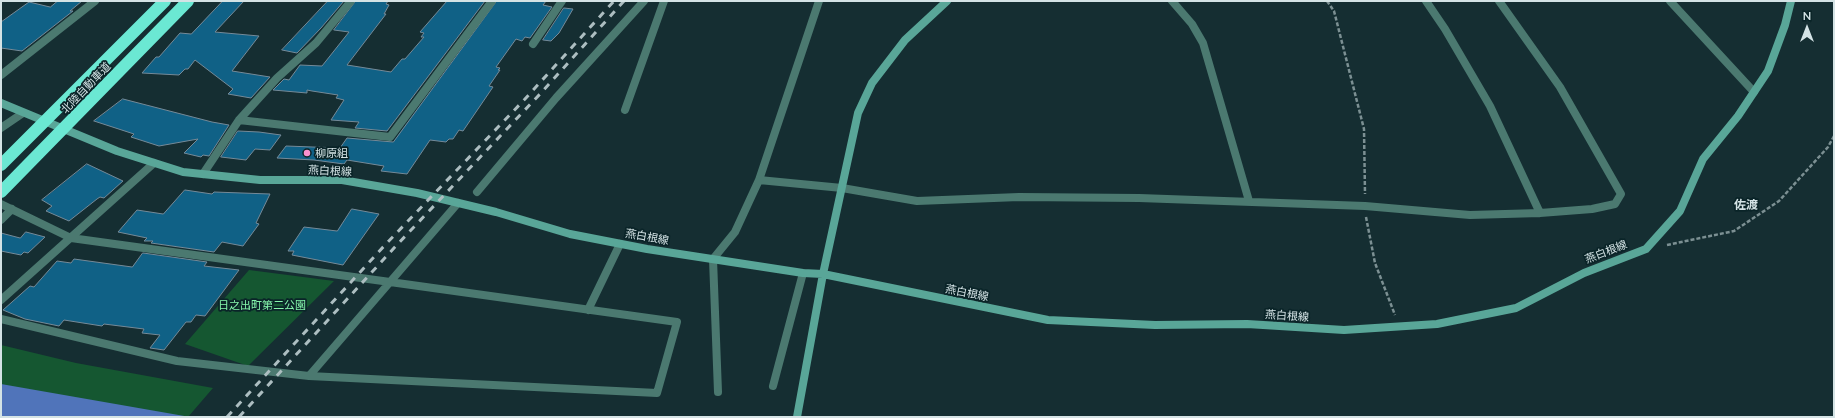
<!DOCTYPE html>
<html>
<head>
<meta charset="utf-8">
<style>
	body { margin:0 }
	#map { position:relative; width:1835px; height:418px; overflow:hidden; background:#152e32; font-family:Lato,sans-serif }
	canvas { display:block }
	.frame { position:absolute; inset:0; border:2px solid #d4e3e5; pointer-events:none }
	.north { position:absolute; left:1787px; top:8px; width:40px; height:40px; -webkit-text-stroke:3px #0a2428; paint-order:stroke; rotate:0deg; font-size:11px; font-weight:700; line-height:16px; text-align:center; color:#d4e3e5 }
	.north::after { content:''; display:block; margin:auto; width:14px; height:18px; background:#d4e3e5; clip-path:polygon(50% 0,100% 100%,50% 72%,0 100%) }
</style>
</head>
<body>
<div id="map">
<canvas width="1835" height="418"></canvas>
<div class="frame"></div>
<div class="north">N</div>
</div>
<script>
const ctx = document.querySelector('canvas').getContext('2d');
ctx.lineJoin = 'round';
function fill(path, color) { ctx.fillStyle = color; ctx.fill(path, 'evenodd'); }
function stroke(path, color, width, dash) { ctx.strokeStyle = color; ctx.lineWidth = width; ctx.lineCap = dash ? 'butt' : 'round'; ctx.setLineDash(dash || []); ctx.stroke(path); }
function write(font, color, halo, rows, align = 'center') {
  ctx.font = font + ' Lato,"Noto Sans JP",sans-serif'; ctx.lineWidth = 3.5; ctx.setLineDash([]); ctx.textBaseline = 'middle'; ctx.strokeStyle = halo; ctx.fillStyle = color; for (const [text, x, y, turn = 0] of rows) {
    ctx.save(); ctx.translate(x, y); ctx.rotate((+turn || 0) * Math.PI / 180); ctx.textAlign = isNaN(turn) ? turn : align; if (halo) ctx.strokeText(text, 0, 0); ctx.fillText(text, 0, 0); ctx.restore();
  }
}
const green = new Path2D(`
	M249,270l85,11 -86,85 -63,-22z
	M1,345l75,18 137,25 -25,29 -187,-17z`);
const water = new Path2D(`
	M1,384l189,33h-189z`);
const building = new Path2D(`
	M58,1h24l-12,10h3l-51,40 -21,-3v-26l28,-20 21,5z
	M223,1h21l-29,31 44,4 -27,35 38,6 -19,21 -23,-4 5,-5 -38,-29 -7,9h-3l-6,6 -37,-2 14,-16h3l21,-24 11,1z
	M328,1h16l-23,27 -24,25 -15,-3z
	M356,1h32l-2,3 3,1 -5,9h2l-39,51 44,7 11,-13h3l19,-22h-3l3,-4 -4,-1 27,-31h38l-98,130 -32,-3 4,-6 -28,-2 13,-20 -8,-2 2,-3 -26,-4 -5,-1v3l-34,-3 11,-11 5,1 11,-15 22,1 27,-34 -15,-2z
	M497,1h49l-3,4 9,2 -22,31 -5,-1 -3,4 -6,-2 -20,28 4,1 -2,2h2l-11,16 4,1 -30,44 -4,-1 -6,9h-4l-3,3 -16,-2 -23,34 -26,-3 3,-5 -37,-6 -3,4 -30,-4 -37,-2 9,-12 54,2 7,-10 46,4z
	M564,8l9,1 -14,24 -8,8 -8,-1z
	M123,99l89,23 17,3 -20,31 -6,-1 -2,2 -17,-4 14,-14 -39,7 -28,-9 3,-3 -40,-13z
	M238,131l21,1 22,3 -11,15 -15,-1 -9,11 -25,-3z
	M87,164l36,17 -19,17 -4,-1 -3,2 -28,22 -23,-10 6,-5 -10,-6z
	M185,190l27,4 2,-2 56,2 -14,29 3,1 -16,22 -21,-4 -8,10 -63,-9 2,-2h-9l3,-3 -29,-6 19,-22 26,4z
	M352,209l27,5 -36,51 -51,-10 2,-4h-6l16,-24 33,4z
	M26,232l19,5 -17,16 -4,-1 -3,3 -20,-4v-18l19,5z
	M143,253l64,9 -3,4 35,4 -34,46 -9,-1 -5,7h-5l-22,28 -14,-2 10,-13 -18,-2 2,-4 -40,-5 -2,2 -38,-6 -5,6 -34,-7 -22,-9 27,-24 4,1 23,-26 14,2 3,-4 58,8z`);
const path = new Path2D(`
	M1327,1l7,10 30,118 1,65
	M1366,217l9,46 20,52
	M1667,245l67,-14 45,-30 49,-54 6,-11`);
const street = new Path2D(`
	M1172,1l20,23 11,19 46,158
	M1426,1l19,28 45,77 50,107
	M1670,1l84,91
	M533,44l29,-43
	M1,75l94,-74
	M625,110l39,-109
	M239,120l151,17 102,-136
	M1,128l22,-15
	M203,174l36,-54 38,-42 39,-35 35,-42
	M759,180l83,8 75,13 102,-4 120,1 226,8 105,9 70,-2 52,-4 23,-5 6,-10 -61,-107 -61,-86
	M477,192l79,-94 88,-97
	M1,204l70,34 319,44
	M1,220l11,-11
	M390,282l287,40 -20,71 -348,-17z
	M390,282l68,-79
	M1,300l153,-137
	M588,310l32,-66
	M1,319l176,42 132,15
	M773,386l30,-113
	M718,392l-5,-133 22,-27 24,-52 60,-179`);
const secondary = new Path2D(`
	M1,103l116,48 66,21 77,8h82l75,13 79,19 74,22 77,15 156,24 20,1 225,46 107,5 92,-1 97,6 93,-6 79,-16 68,-35 62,-24 34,-38 23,-52 35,-43 30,-45 17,-46 6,-24
	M797,417l26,-143 35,-161 14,-30 33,-43 42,-39`);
const rail = new Path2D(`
	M227,417l158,-172 140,-146 89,-98
	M239,417l155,-169 146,-154 84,-93`);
const highwayBridge = new Path2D(`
	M1,165l164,-164
	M1,192l187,-191`);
const markers = [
	[307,153,4,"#f790cd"]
];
const streetNames = [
	["北陸自動車道",86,88,-46],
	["燕白根線",330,171,3],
	["燕白根線",647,237,10],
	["燕白根線",1606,252,-21],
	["燕白根線",967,293,11],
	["燕白根線",1287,316,4]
];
const poiNames = [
	["柳原組",315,153]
];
const parkNames = [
	["日之出町第二公園",262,305]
];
const neighbourhoodNames = [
	["佐渡",1746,205]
];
fill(green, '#155731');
fill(water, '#5074ba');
fill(building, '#106186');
stroke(building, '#758a98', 1);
stroke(path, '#7c9093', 2.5, [4, 2]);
stroke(street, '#4b7970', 8);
stroke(secondary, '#59a698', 8);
stroke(rail, '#adbec1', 3, [7, 7]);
stroke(highwayBridge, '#6be8d3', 12);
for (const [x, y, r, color] of markers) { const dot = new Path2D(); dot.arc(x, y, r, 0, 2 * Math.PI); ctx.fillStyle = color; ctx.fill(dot); stroke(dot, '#0a2428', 1.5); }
write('11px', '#d4e3e5', '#0a2428', streetNames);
write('11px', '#d4e3e5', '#0a2428', poiNames, 'left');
write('11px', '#85f5ab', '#0a2428', parkNames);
write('bold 12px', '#d4e3e5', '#0a2428', neighbourhoodNames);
</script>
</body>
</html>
